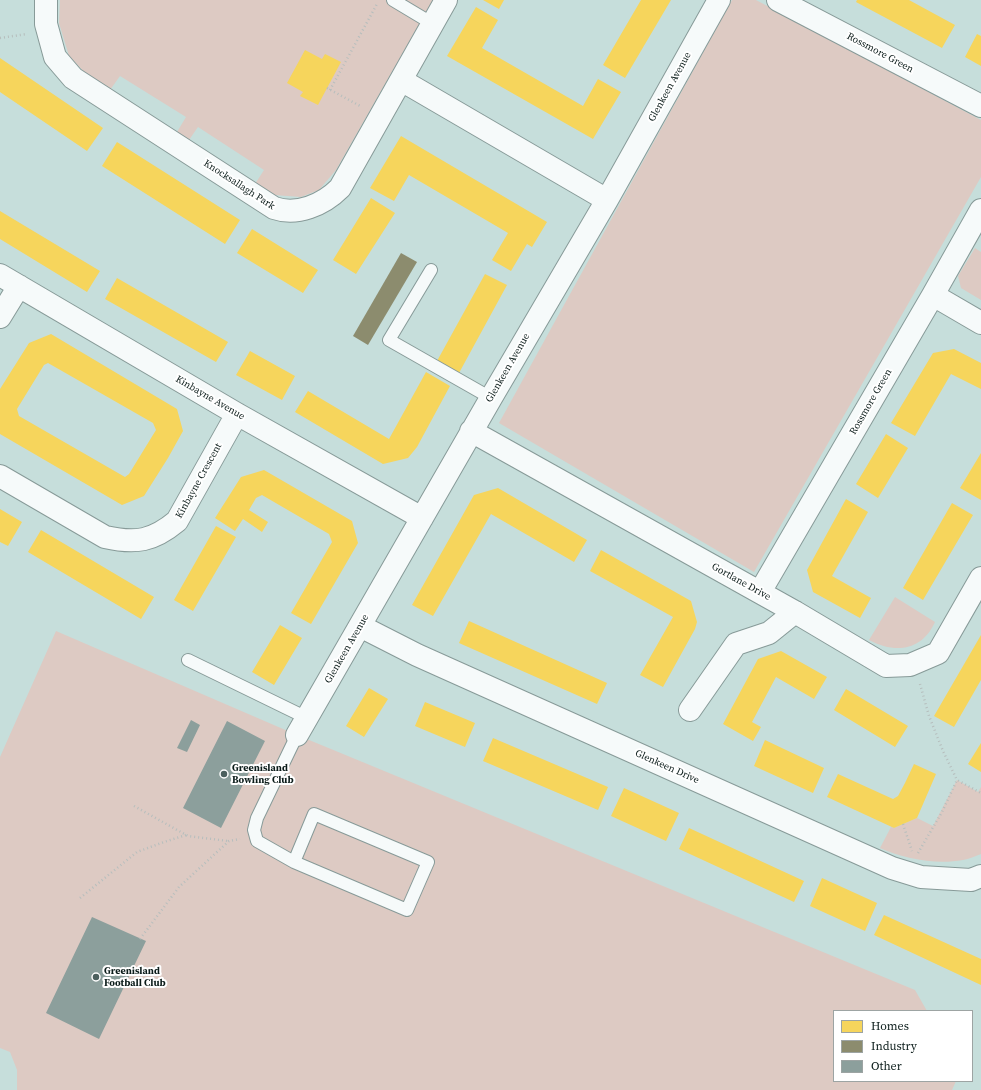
<!DOCTYPE html>
<html>
<head>
<meta charset="utf-8">
<style>
	body { margin:0 }
	#map { position:relative; width:981px; height:1090px; overflow:hidden; background:#c6dedb; font-family:"Source Serif 4",serif }
	canvas { display:block }
	.legend { position:absolute; left:833px; top:1010px; width:140px; height:72px; box-sizing:border-box; background:#fff; border:1px solid #9da4a3; margin:0; padding:5px 7px; list-style:none; font-size:12px; color:#0b1c1a }
	.legend li { display:flex; align-items:center; gap:8px; height:20px }
	.legend b { width:20px; border:1px solid #9da4a3 }
</style>
</head>
<body>
<div id="map">
<canvas width="981" height="1090"></canvas>
<ul class="legend">
<li><b style="height:11px;background:#f6d55c"></b>Homes</li>
<li><b style="height:11px;background:#8c8c6e"></b>Industry</li>
<li><b style="height:11px;background:#8c9f9c"></b>Other</li>
</ul>
</div>
<script>
const ctx = document.querySelector('canvas').getContext('2d');
ctx.lineJoin = 'round';
function fill(path, color) { ctx.fillStyle = color; ctx.fill(path, 'evenodd'); }
function stroke(path, color, width, dash) { ctx.strokeStyle = color; ctx.lineWidth = width; ctx.lineCap = dash ? 'butt' : 'round'; ctx.setLineDash(dash || []); ctx.stroke(path); }
function write(font, color, halo, rows, align = 'center') {
  ctx.font = font + ' "Source Serif 4",serif'; ctx.lineWidth = 4; ctx.setLineDash([]); ctx.textBaseline = 'middle'; ctx.strokeStyle = halo; ctx.fillStyle = color; for (const [text, x, y, turn = 0] of rows) {
    ctx.save(); ctx.translate(x, y); ctx.rotate((+turn || 0) * Math.PI / 180); ctx.textAlign = isNaN(turn) ? turn : align; if (halo) ctx.strokeText(text, 0, 0); ctx.fillText(text, 0, 0); ctx.restore();
  }
}
const green = new Path2D(`
	M60,0h373l-97,170 -17,20 -18,7 -27,-2 -19,-11 9,-14 -66,-43 -9,13 -12,-8 9,-15 -66,-41 -10,14 -20,-12 -21,-22 -10,-33z
	M732,0h24l225,120v57l-227,395 -255,-149z
	M975,248l6,4v48l-20,-12 -3,-12z
	M895,597l40,25c-13,29 -40,32 -66,18z
	M56,631l241,104 618,255 12,21h-93v70h122l-4,9h-935v-20l-7,-18 -10,-4v-291z
	M957,780l21,12 3,-5v67c-6,2 -12,5 -18,6 -27,5 -58,-1 -83,-12l11,-21 3,1 23,-10 16,8z`);
const homes = new Path2D(`
	M483,0h21l-5,9z
	M641,0h30l-46,78 -22,-13z
	M857,0h52l46,25 -13,23 -86,-46z
	M476,7l22,13 -16,28 101,58 15,-27 23,13 -28,47 -146,-83z
	M977,34l4,2v30l-16,-9z
	M305,50l17,9 3,-5 16,8 -23,43 -18,-9 3,-4 -16,-9z
	M0,58l103,70 -16,23 -87,-59z
	M401,136l146,86 -15,25 -5,-3 -16,27 -19,-11 16,-27 -5,-3 -94,-55 -15,26 -24,-13z
	M117,142l123,78 -15,24 -123,-78z
	M371,198l24,15 -39,61 -23,-14z
	M0,211l100,60 -13,21 -87,-53z
	M252,229l66,41 -15,23 -66,-40z
	M485,274l22,11 -48,88 -22,-12z
	M117,278l111,64 -12,20 -111,-63z
	M51,334l126,75 6,22 -15,27 -24,38 -22,9 -122,-71v-45l29,-46zM48,363l105,60 3,7 -27,44 -4,3 -106,-61 -2,-7 27,-44z
	M954,349l27,14v26l-30,-15 -36,62 -24,-13 42,-70z
	M250,351l45,25 -13,24 -46,-25z
	M426,372l24,14 -33,61 -9,11 -25,6 -88,-52 13,-21 81,48z
	M886,434l22,14 -30,50 -22,-14z
	M981,453v47l-21,-12z
	M264,470l88,51 6,22 -47,81 -20,-11 41,-71 -3,-8 -67,-39 -6,3 -7,12 19,12 -6,10 -19,-13 -8,12 -20,-13 26,-41z
	M498,488l89,52 -13,22 -83,-48 -58,102 -21,-11 62,-110z
	M846,499l22,13 -36,64 39,22 -11,20 -47,-26 -6,-22z
	M952,503l21,12 -50,85 -20,-12z
	M0,509l22,13 -14,24 -8,-4z
	M216,526l20,11 -43,74 -19,-11z
	M41,530l113,67 -13,22 -113,-67z
	M601,550l90,51 6,21 -2,7 -32,58 -23,-12 33,-58 -83,-46z
	M469,621l138,62 -10,21 -138,-61z
	M280,625l22,13 -28,47 -22,-13z
	M981,635v45l-27,47 -20,-11z
	M781,651l46,26 -13,22 -38,-22 -24,45 9,5 -8,14 -30,-17 35,-65z
	M369,688l19,11 -24,38 -18,-11z
	M846,689l62,37 -13,21 -61,-37z
	M425,702l50,21 -10,24 -50,-21z
	M493,738l115,49 -10,23 -115,-49z
	M765,740l59,28 -11,25 -59,-27z
	M981,743v29l-13,-8z
	M914,764l22,10 -19,44 -23,10 -67,-31 11,-23 55,25 5,-3 7,-13z
	M624,788l55,25 -13,28 -55,-25z
	M689,828l115,53 -10,21 -115,-53z
	M822,878l55,25 -12,28 -55,-25z
	M884,915l97,44v26l-107,-50z`);
const industry = new Path2D(`
	M401,253l16,9 -49,83 -15,-9z`);
const building = new Path2D(`
	M191,720l9,5 -13,27 -10,-4z
	M227,721l38,20 -44,87 -38,-20z
	M92,917l54,24 -47,98 -53,-26z`);
const path = new Path2D(`
	M0,38l27,-4
	M327,88l35,19
	M330,90l47,-86
	M920,684l9,32 14,35 14,29
	M134,806l54,30 40,5
	M903,824l9,27
	M918,853l24,-41 15,-32 24,13
	M80,898l57,-46 27,-10 22,-7
	M140,939l39,-52 50,-46 11,-2`);
const service = new Path2D(`
	M393,0l40,24
	M431,270l-42,70 102,58
	M188,660l119,58
	M294,862l20,-48 114,48 -21,48 -113,-48 -37,-21 -3,-11 3,-12 40,-83`);
const minor = new Path2D(`
	M46,0v24l9,33 18,21 201,130c23,8 49,-3 66,-20l106,-188
	M778,0l203,106
	M401,80l206,120
	M0,275l237,139 185,104
	M933,295l48,28
	M0,317l19,-31
	M471,431l324,181 91,54 24,-1 28,-12 43,-75
	M0,476l105,61c31,7 48,4 72,-16l60,-107
	M760,592l173,-297 48,-85
	M360,626l57,29 475,213 29,9 50,3 10,-4
	M690,710l46,-66 33,-11 26,-21
	M297,735l194,-337 116,-198 112,-200`);
const markers = [
	[224,774,4,"#4c605e"],
	[96,977,4,"#4c605e"]
];
const streetNames = [
	["Rossmore Green",880,53,28],
	["Glenkeen Avenue",670,87,-61],
	["Knocksallagh Park",239,185,33],
	["Glenkeen Avenue",508,368,-60],
	["Kinbayne Avenue",210,398,30],
	["Rossmore Green",871,402,-60],
	["Kinbayne Crescent",199,481,-61],
	["Gortlane Drive",741,582,29],
	["Glenkeen Avenue",347,649,-60],
	["Glenkeen Drive",667,767,24]
];
const poiNames = [
	["Greenisland",232,768],
	["Bowling Club",232,780],
	["Greenisland",104,971],
	["Football Club",104,983]
];
fill(green, '#ddcac3');
fill(homes, '#f6d55c');
fill(industry, '#8c8c6e');
fill(building, '#8c9f9c');
stroke(service, '#879a98', 14);
stroke(minor, '#879a98', 24);
stroke(path, '#b6bebd', 2.5, [1, 3]);
stroke(service, '#f6fafa', 12);
stroke(minor, '#f6fafa', 22);
for (const [x, y, r, color] of markers) { const dot = new Path2D(); dot.arc(x, y, r, 0, 2 * Math.PI); ctx.fillStyle = color; ctx.fill(dot); stroke(dot, '#fff', 1.5); }
write('10px', '#0b1c1a', '#fff', streetNames);
write('bold 10px', '#0b1c1a', '#fff', poiNames, 'left');
</script>
</body>
</html>
